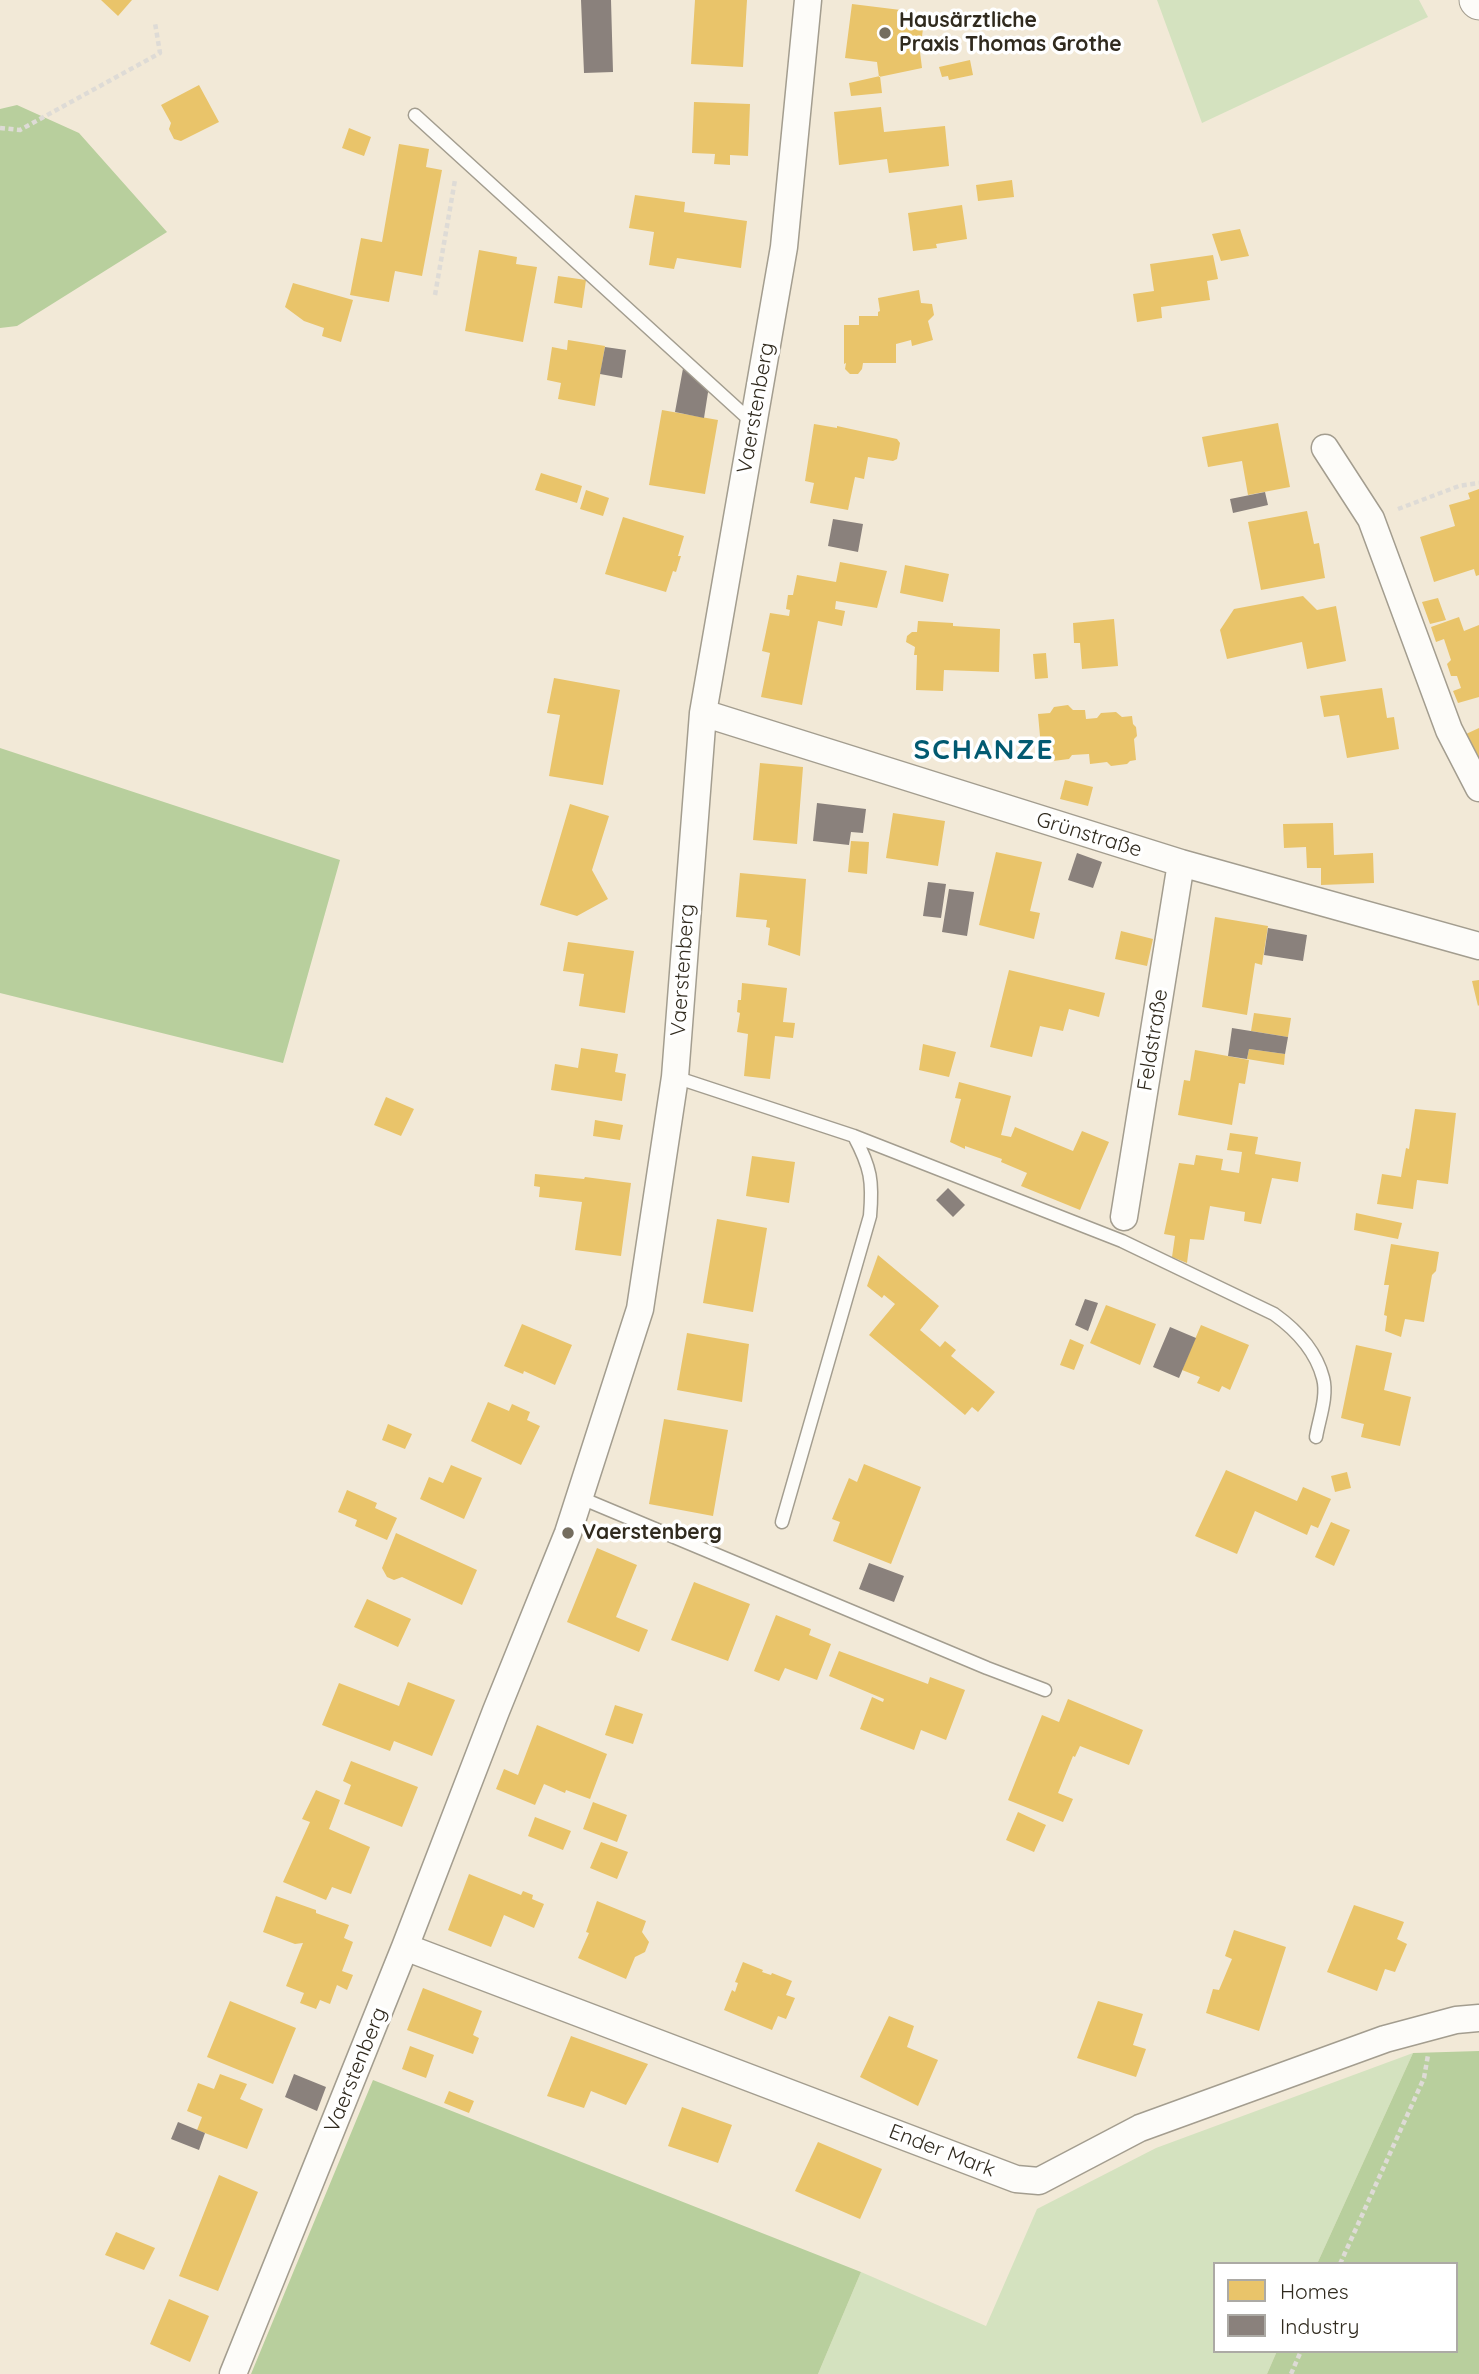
<!DOCTYPE html>
<html>
<head>
<meta charset="utf-8">
<style>
	body { margin:0 }
	#map { position:relative; width:1479px; height:2374px; overflow:hidden; background:#f2e9d7; font-family:Quicksand,sans-serif }
	canvas { display:block }
	.legend { position:absolute; left:1213px; top:2262px; width:245px; height:91px; box-sizing:border-box; background:#fff; border:2px solid #acaaa5; margin:0; padding:9px 12px; list-style:none; font-size:21px; color:#302a1e }
	.legend li { display:flex; align-items:center; gap:14px; height:35px }
	.legend b { width:35px; border:2px solid #acaaa5 }
</style>
</head>
<body>
<div id="map">
<canvas width="1479" height="2374"></canvas>
<ul class="legend">
<li><b style="height:19px;background:#e9c46a"></b>Homes</li>
<li><b style="height:19px;background:#8a817c"></b>Industry</li>
</ul>
</div>
<script>
const ctx = document.querySelector('canvas').getContext('2d');
ctx.lineJoin = 'round';
function fill(path, color) { ctx.fillStyle = color; ctx.fill(path, 'evenodd'); }
function stroke(path, color, width, dash) { ctx.strokeStyle = color; ctx.lineWidth = width; ctx.lineCap = dash ? 'butt' : 'round'; ctx.setLineDash(dash || []); ctx.stroke(path); }
function write(font, color, halo, rows, align = 'center') {
  ctx.font = font + ' Quicksand,sans-serif'; ctx.lineWidth = 7; ctx.setLineDash([]); ctx.textBaseline = 'middle'; ctx.strokeStyle = halo; ctx.fillStyle = color; for (const [text, x, y, turn = 0] of rows) {
    ctx.save(); ctx.translate(x, y); ctx.rotate((+turn || 0) * Math.PI / 180); ctx.textAlign = isNaN(turn) ? turn : align; if (halo) ctx.strokeText(text, 0, 0); ctx.fillText(text, 0, 0); ctx.restore();
  }
}
const green = new Path2D(`
	M1157,0h262l9,17 -226,106z
	M1413,2053l-96,211h-102v87h62l-10,23h-449l43,-102 125,54 51,-117 119,-61z`);
const forest = new Path2D(`
	M17,105l62,28 88,99 -150,94 -17,2v-219z
	M0,748l340,112 -57,203 -283,-70z
	M1479,2051v323h-212l10,-23h179v-87h-139l96,-211z
	M373,2080l488,192 -43,102h-567z`);
const homes = new Path2D(`
	M101,0h31l-14,16z
	M695,0h52l-4,67 -52,-3z
	M852,4l73,9 -5,39 2,16 -43,9 -2,-15 -32,-4z
	M970,60l3,15 -24,5 -1,-4 -6,1 -3,-10z
	M880,76l2,17 -31,3 -2,-13z
	M199,85l20,37 -38,19 -7,-2 -5,-10 2,-6 -10,-18z
	M694,102l56,2 -2,52 -18,-1v10l-16,-1 1,-10 -23,-1z
	M881,107l3,25 61,-6 4,40 -60,7 -2,-14 -48,6 -5,-53z
	M349,128l22,9 -7,19 -22,-8z
	M399,144l30,5 -3,18 16,3 -20,106 -27,-5 -6,31 -39,-7 11,-57 21,4z
	M1012,180l2,17 -36,4 -2,-16z
	M635,195l50,7 -1,10 63,9 -6,47 -64,-10 -3,11 -25,-4 5,-33 -25,-4z
	M962,205l5,34 -31,5 1,4 -24,3 -5,-38z
	M1240,229l9,27 -28,5 -9,-27z
	M479,250l38,7 -1,7 21,3 -14,75 -58,-11z
	M1213,255l5,24 -11,2 3,19 -49,7 1,11 -25,4 -4,-28 21,-3 -4,-27z
	M558,276l28,4 -4,28 -28,-5z
	M293,283l60,17 -12,42 -19,-6 2,-8 -20,-7 -19,-14z
	M919,290l2,13 11,1 2,11 -6,6 5,19 -21,6 -1,-6 -15,4v19h-33l-1,6 -4,5h-8l-5,-5 1,-6 -2,1v-39h15v-9h19v-4l2,-1 -2,-13z
	M568,340l37,6 -10,60 -37,-7 3,-16 -14,-3 5,-33 15,3z
	M662,410l56,10 -13,74 -56,-9z
	M1278,423l12,64 -42,8 -6,-34 -34,6 -6,-30z
	M814,424l23,4v-2l60,13 3,4 -3,16 -4,2 -25,-4 -4,22 -9,-2 -7,33 -38,-7 4,-20 -9,-2z
	M541,473l41,13 -5,17 -42,-13z
	M1479,489v86l-3,1 -2,-7 -40,13 -14,-45 35,-11 -6,-21 21,-6 -2,-6z
	M586,490l23,8 -6,18 -23,-7z
	M1307,511l7,33 5,-1 6,35 -64,12 -13,-68z
	M623,517l61,19 -6,20h3l-5,16 -3,-1 -7,21 -61,-18z
	M840,562l47,9 -10,37 -41,-7 -1,8 10,2 -3,15 -24,-5 -16,84 -41,-8 9,-44 -8,-2 8,-38 19,3 1,-6 -4,-1 2,-14h5l4,-20 39,7z
	M905,565l44,9 -6,28 -43,-9z
	M1303,596l14,14 19,-4 10,55 -39,8 -5,-27 -75,17 -7,-29 14,-21z
	M1438,598l8,22 -16,4 -8,-22z
	M1459,617l5,14 15,-6v72l-21,6 -5,-12 8,-3 -4,-12h-6l-4,-12 4,-4 -7,-21 -8,3 -5,-15z
	M1114,619l4,47 -36,3 -2,-26h-6l-1,-20z
	M918,621l35,2v3l47,3 -1,43 -55,-2 -1,21 -27,-1 1,-35h-3l1,-8 -9,-5 1,-6 5,-4h5z
	M1046,653l2,25 -13,1 -2,-25z
	M554,678l66,12 -17,95 -54,-9 11,-61 -13,-2z
	M1382,688l5,30 7,-1 5,32 -52,9 -8,-43 -15,2 -4,-21z
	M1068,705l5,5h12l1,9 11,-1 4,-5 15,-1 6,5 10,-1 1,8 3,3 1,9 -3,3 2,21 -6,1 -3,3 -16,2 -4,-4 -17,2 -1,-10 -17,1 -3,4 -16,2 -4,-4 -7,1 -4,-44 12,-1 4,-6z
	M1479,728v31l-13,-25z
	M760,763l43,4 -6,77 -44,-4z
	M1065,780l28,7 -5,19 -28,-7z
	M570,804l39,12 -17,54 16,29 -31,17 -37,-11z
	M893,813l52,8 -7,45 -52,-8z
	M1333,823l1,32 39,-2 1,30 -53,2v-17h-14l-1,-21 -22,1 -1,-24z
	M851,841l18,1 -2,32 -19,-2z
	M996,852l46,10 -12,49 10,2 -6,26 -55,-14z
	M740,873l66,6 -6,77 -32,-11 2,-17 -4,-1 1,-7 -31,-3z
	M1215,917l53,9 -6,39 -7,-2 -8,52 -45,-8z
	M1121,931l32,8 -6,27 -32,-7z
	M568,942l66,9 -9,62 -46,-7 5,-32 -21,-3z
	M1009,970l96,23 -6,24 -30,-8 -6,22 -23,-5 -8,31 -42,-10z
	M1479,980v25l-1,1 -6,-25z
	M742,983l45,5 -4,34 12,1 -2,15 -18,-2 -5,43 -26,-3 4,-42 -11,-2 3,-19 -3,-1 1,-12h3z
	M1254,1013l37,5 -3,19 -37,-6z
	M923,1044l33,8 -7,25 -30,-7z
	M581,1048l37,6 -3,18 11,2 -4,27 -71,-11 4,-26 23,4z
	M1249,1049l36,5 -1,11 -37,-6z
	M1195,1050l54,10 -4,24 -6,-1 -7,42 -54,-10 6,-35 6,1z
	M959,1082l52,14 -10,39 10,2 4,-10 58,24 9,-20 27,11 -29,68 -59,-24 6,-13 -26,-11 1,-3 -37,-13v3l-15,-7 11,-43 -6,-1z
	M386,1097l28,12 -13,27 -27,-11z
	M1415,1109l41,4 -8,71 -31,-4 -4,29 -36,-5 5,-30 19,3 5,-29 3,1z
	M595,1120l28,5 -3,15 -27,-4z
	M1230,1133l28,4 -3,17 46,8 -3,20 -26,-4 -11,46 -17,-3 1,-9 -35,-6 -6,34 -14,-1 -3,24 -15,-6 3,-21 -11,-2 15,-71 15,2 2,-10 27,4 -2,11 18,3 3,-21 -15,-2z
	M752,1156l43,6 -6,41 -43,-7z
	M535,1174l49,5 1,-2 46,6 -10,73 -46,-6 7,-48 -43,-5 1,-10 -6,-1z
	M1356,1213l46,10 -4,16 -44,-9z
	M717,1219l50,9 -14,84 -50,-9z
	M1391,1244l48,8 -3,19 -4,4 -8,47 -19,-3 -4,18 -16,-6 2,-15 -3,-1 5,-30h-5z
	M878,1255l61,51 -19,24 20,17 5,-6 11,9 -5,6 44,36 -17,20 -6,-5 -7,8 -96,-80 26,-31 -11,-9 -2,3 -15,-12z
	M1106,1305l50,19 -16,41 -50,-22z
	M522,1324l50,21 -17,40 -31,-14 -1,3 -19,-8z
	M1201,1325l48,20 -19,45 -8,-4 -3,6 -22,-9 3,-6 -18,-7z
	M687,1333l62,11 -7,58 -65,-12z
	M1070,1339l14,6 -10,25 -14,-5z
	M1356,1345l36,8 -8,37 27,7 -11,49 -39,-9 3,-13 -23,-6z
	M488,1402l21,9 3,-7 18,8 -3,8 13,6 -19,39 -50,-24z
	M664,1419l64,11 -15,86 -64,-12z
	M388,1424l24,10 -7,15 -23,-9z
	M864,1464l57,23 -30,77 -58,-23 7,-19 -8,-3 17,-41 8,4z
	M451,1465l31,13 -18,41 -44,-20 9,-22 14,6z
	M1226,1470l71,31 6,-14 28,12 -13,29 -7,-3 -4,10 -52,-24 -18,43 -42,-18z
	M1347,1472l4,16 -16,4 -4,-16z
	M347,1490l30,13 -2,5 22,10 -10,22 -32,-14 2,-6 -19,-8z
	M1331,1522l19,8 -16,36 -19,-9z
	M396,1533l81,37 -15,35 -60,-28 -8,3 -7,-3 -5,-9z
	M597,1548l40,17 -21,52 32,13 -9,22 -72,-30z
	M694,1582l56,22 -22,57 -57,-21z
	M367,1599l44,20 -13,28 -44,-20z
	M776,1615l35,14 -2,6 22,9 -14,36 -32,-12 -6,13 -25,-10z
	M839,1651l89,33 2,-7 35,13 -19,50 -25,-10 -7,20 -54,-21 12,-32 11,5 1,-3 -55,-23z
	M408,1682l47,18 -23,56 -38,-15 -4,10 -68,-26 17,-42 60,23z
	M1068,1699l75,31 -14,35 -49,-19 -5,11 -2,-1 -15,37 15,6 -10,23 -55,-22 34,-85 17,7z
	M615,1705l28,9 -10,30 -28,-9z
	M537,1725l70,29 -17,45 -24,-9 -1,3 -21,-9 -9,21 -39,-16 8,-20 14,6z
	M351,1761l67,26 -16,40 -58,-23 7,-19 -8,-4z
	M316,1790l24,10 -11,29 41,18 -19,47 -19,-7 -6,13 -43,-18 27,-60 -8,-3z
	M593,1802l34,13 -10,27 -34,-13z
	M1018,1812l28,13 -12,27 -28,-12z
	M535,1817l36,14 -8,19 -35,-14z
	M601,1842l27,10 -11,27 -27,-11z
	M469,1874l52,21 2,-4 10,4 -1,4 12,5 -10,24 -30,-13 -13,32 -43,-17z
	M276,1896l40,14v3l33,12 -5,13 9,4 -11,29 11,4 -6,15 -10,-5 -7,19 -10,-4 -4,9 -16,-6 4,-10 -18,-7 17,-43 -8,1 -32,-12z
	M597,1901l49,20 -4,11 7,10 -4,10 -10,5 -9,22 -48,-21 11,-25 -3,-1z
	M1354,1905l50,17 -7,17 10,5 -12,28 -10,-3 -8,22 -50,-19z
	M1234,1930l52,17 -27,84 -53,-18 7,-24 6,1 13,-31 -7,-3z
	M743,1962l20,8 -1,2 9,3 1,-2 20,8 -6,14 9,3 -9,21 -8,-3 -6,14 -48,-20 8,-20 3,2 3,-9 -3,-1z
	M423,1988l59,23 -9,24 6,3 -6,16 -66,-24z
	M230,2001l66,27 -23,56 -66,-27z
	M1098,2001l45,13 -10,31 13,4 -10,28 -59,-19z
	M889,2016l25,10 -7,21 31,13 -20,46 -58,-29z
	M571,2036l77,28 -22,41 -35,-14 -7,17 -37,-12z
	M410,2046l24,9 -8,23 -24,-9z
	M220,2074l27,10 -7,15 23,10 -16,40 -50,-19 5,-13 -15,-6 11,-28 16,6z
	M449,2091l25,10 -5,12 -25,-10z
	M682,2107l50,18 -14,38 -50,-17z
	M818,2142l64,27 -22,50 -65,-28z
	M219,2175l39,17 -40,99 -39,-15z
	M116,2232l39,16 -11,22 -39,-15z
	M169,2299l40,17 -19,46 -40,-18z`);
const industry = new Path2D(`
	M581,0h30l2,72 -29,1z
	M605,347l21,3 -4,28 -22,-4z
	M684,363l25,23 -5,32 -29,-6z
	M1265,492l3,13 -35,8 -3,-14z
	M833,519l30,5 -5,28 -30,-6z
	M817,803l49,6 -3,24 -12,-1 -2,13 -36,-4z
	M1077,853l25,9 -9,26 -25,-8z
	M928,882l18,2 -5,34 -18,-2z
	M949,889l25,3 -7,44 -25,-4z
	M1268,928l39,7 -4,26 -39,-6z
	M1232,1028l56,9 -3,17 -36,-5 -2,10 -19,-3z
	M948,1188l17,17 -12,12 -17,-17z
	M1085,1299l13,4 -10,28 -13,-6z
	M1170,1327l26,11 -17,40 -26,-11z
	M869,1563l35,13 -10,26 -35,-13z
	M294,2074l32,13 -9,24 -32,-14z
	M178,2122l27,11 -6,17 -28,-11z`);
const path = new Path2D(`
	M0,128l20,2 140,-77 -5,-30
	M435,295l20,-115
	M1398,509l61,-23 20,-3
	M1340,2264l84,-186 4,-23
	M1291,2374l10,-23`);
const service = new Path2D(`
	M415,115l338,308
	M675,1077l179,59 268,105 152,73c21,15 42,37 49,64 5,18 -4,41 -7,59
	M581,1498l406,170 58,22
	M782,1522l88,-306c3,-35 1,-48 -16,-80`);
const minor = new Path2D(`
	M1325,448l46,71 78,211 30,58
	M703,713l478,150 298,83
	M1124,1217l57,-354
	M405,1947l611,232 23,2 101,-53 245,-89 71,-19 23,-2
	M233,2374l172,-427 91,-236 72,-178 72,-224 35,-232 28,-364 81,-466 24,-247`);
const secondary = new Path2D(`
	M1478,0l1,1`);
const markers = [
	[885,33,7,"#746d5f"],
	[568,1533,7,"#746d5f"]
];
const poiNames = [
	["Hausärztliche",899,21],
	["Praxis Thomas Grothe",899,45],
	["Vaerstenberg",582,1533]
];
const streetNames = [
	["Vaerstenberg",756,408,-80],
	["Grünstraße",1089,835,17],
	["Vaerstenberg",683,970,-86],
	["Feldstraße",1153,1040,-81],
	["Vaerstenberg",356,2070,-68],
	["Ender Mark",942,2151,21]
];
const districtNames = [
	["SCHANZE",984,751]
];
fill(green, '#d4e2bf');
fill(forest, '#b8cf9d');
fill(homes, '#e9c46a');
fill(industry, '#8a817c');
stroke(service, '#a39d8f', 15);
stroke(minor, '#a39d8f', 29);
stroke(secondary, '#a39d8f', 39);
stroke(path, '#dedbd6', 4.5, [5, 3.5]);
stroke(service, '#fdfcf9', 12);
stroke(minor, '#fdfcf9', 26);
stroke(secondary, '#fdfcf9', 37);
for (const [x, y, r, color] of markers) { const dot = new Path2D(); dot.arc(x, y, r, 0, 2 * Math.PI); ctx.fillStyle = color; ctx.fill(dot); stroke(dot, '#fff', 2.5); }
write('bold 21px', '#302a1e', '#fff', poiNames, 'left');
write('21px', '#302a1e', '#fff', streetNames);
ctx.letterSpacing = '2px';
write('bold 28px', '#025a71', '#fff', districtNames);
ctx.letterSpacing = '0px';
</script>
</body>
</html>
